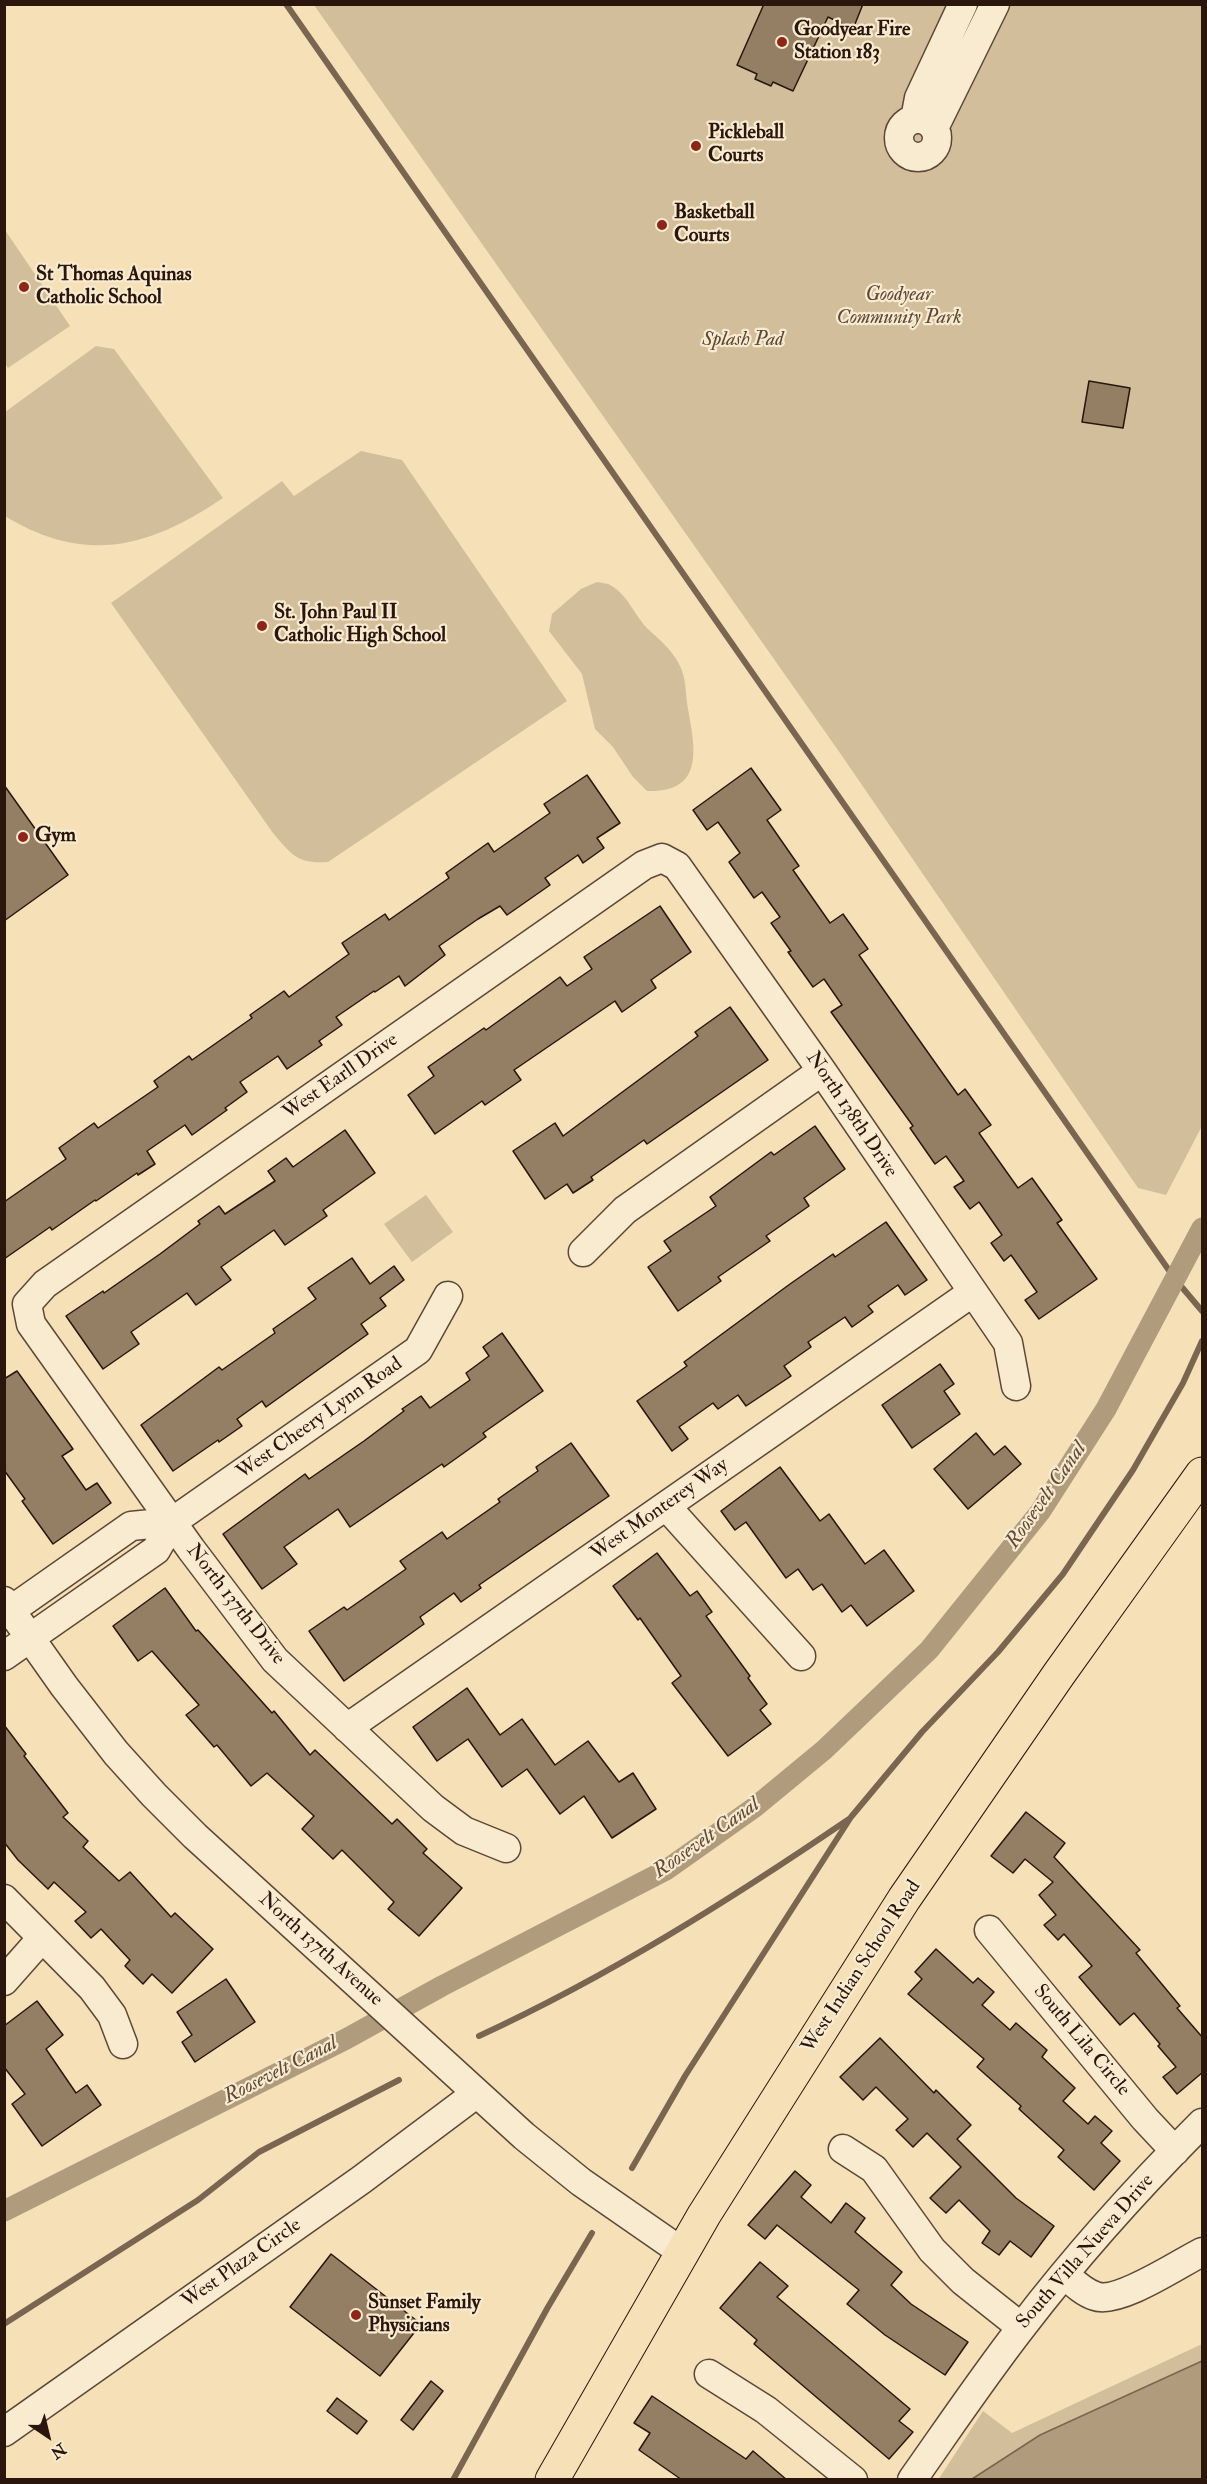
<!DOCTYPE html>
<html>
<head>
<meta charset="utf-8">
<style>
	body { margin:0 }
	#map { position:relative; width:1207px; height:2484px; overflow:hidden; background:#f5e0b7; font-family:"IM FELL Double Pica",serif }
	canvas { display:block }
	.frame { position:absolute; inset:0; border:6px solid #2a160c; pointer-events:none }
	.north { position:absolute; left:18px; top:2406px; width:60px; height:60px; -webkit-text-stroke:4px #f8ebd0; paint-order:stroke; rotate:145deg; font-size:16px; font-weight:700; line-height:24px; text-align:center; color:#2a160c }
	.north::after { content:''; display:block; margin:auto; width:21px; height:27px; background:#2a160c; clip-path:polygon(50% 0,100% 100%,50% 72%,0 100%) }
</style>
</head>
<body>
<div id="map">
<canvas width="1207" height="2484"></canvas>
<div class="frame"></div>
<div class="north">N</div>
</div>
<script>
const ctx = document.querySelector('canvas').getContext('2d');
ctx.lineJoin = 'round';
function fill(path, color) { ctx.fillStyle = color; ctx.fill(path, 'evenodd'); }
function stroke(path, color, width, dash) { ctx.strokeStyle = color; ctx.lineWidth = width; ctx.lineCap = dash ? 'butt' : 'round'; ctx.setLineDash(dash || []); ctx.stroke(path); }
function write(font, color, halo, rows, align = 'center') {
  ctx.font = font + ' "IM FELL Double Pica",serif'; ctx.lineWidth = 4.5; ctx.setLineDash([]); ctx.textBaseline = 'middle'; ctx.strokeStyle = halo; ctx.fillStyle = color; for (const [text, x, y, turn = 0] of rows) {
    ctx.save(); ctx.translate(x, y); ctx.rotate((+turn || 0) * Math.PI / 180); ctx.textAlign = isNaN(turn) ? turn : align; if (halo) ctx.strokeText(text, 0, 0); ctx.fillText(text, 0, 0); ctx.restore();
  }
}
const green = new Path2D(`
	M314,5h888v1121l-36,69 -28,-7 -298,-435z
	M5,230l65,96 -62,42 -4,-6z
	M96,346l18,3 109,149c-74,50 -138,67 -218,18v-104z
	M361,451l41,9 165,241 -239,161c-31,2 -36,-7 -55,-29l-162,-230 171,-122 12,15z
	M597,582c4,1 10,1 13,3 17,9 24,29 36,42 12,12 25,21 33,37 8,15 6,29 9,45 7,39 17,84 -41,82l-14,-14 -20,-30 -18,-18 -13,-55 -33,-43 3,-17 29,-25z
	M426,1195l27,37 -41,30 -28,-38z
	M1202,2344v135l-264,1 45,-69 29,22z`);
const water = new Path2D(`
	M1202,2361v118h-230l68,-44z`);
const stream = new Path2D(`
	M286,4l889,1275 27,32
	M479,2036c130,-60 251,-136 370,-217
	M632,2168l53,-92 166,-259 71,-85 76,-80 65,-78 70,-104 50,-87 19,-42
	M4,2324l194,-124 61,-48 140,-72
	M453,2480l95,-173 44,-74`);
const canal = new Path2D(`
	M4,2211l342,-172 96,-53 224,-116 89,-63 69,-57 105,-100 111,-138 66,-103 96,-181`);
const building = new Path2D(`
	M764,4h99l-10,25 -25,-12 -35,74 -20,-9 -2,4 -16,-7 2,-5 -20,-9z
	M1089,381l41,7 -7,40 -41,-6z
	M751,768l30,42 -14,10 32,46 -6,4 37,53 13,-9 25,35 -9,6 99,140 7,-6 26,36 -12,8 39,55 14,-10 30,42 -5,3 40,56 -58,40 -14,-19 12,-8 -26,-37 -7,6 -13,-18 11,-8 -23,-33 -9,7 -16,-22 10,-6 -18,-25 -11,8 -25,-36 3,-2 -82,-114 11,-7 -18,-26 -11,8 -25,-35 3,-1 -20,-28 9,-6 -18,-25 -8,6 -25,-36 11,-9 -22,-31 -11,8 -14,-20z
	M587,775l33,48 -23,15 7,10 -21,15 -5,-8 -33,23 5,7 -43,30 -7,-9 -22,13 -39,27 6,9 -40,31 -6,-10 -24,16 -1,-1 -38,26 6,8 -23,16 3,4 -35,24 -9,-13 -38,26 7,10 -22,16 2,2 -35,25 -7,-10 -38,26 8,13 -17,11 -1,-2 -41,28 -1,-1 -43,30 -2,-3 -46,32v-57l62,-43 -7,-11 35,-25 4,5 60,-41 -4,-6 35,-25 3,4 60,-42 -2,-3 34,-24 5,6 60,-43 -7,-11 43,-29 4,6 60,-42 -3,-5 42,-30 6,9 56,-39 -6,-9z
	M4,785l64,90 -64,46z
	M660,906l31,46 -40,28 5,8 -34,24 -7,-11 -101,69 7,10 -36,25 -3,-4 -47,33 -27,-39 26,-19 -6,-9 56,-39 2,2 74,-53 7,9 25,-17 -8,-12z
	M730,1007l38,53 -121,84 -3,-4 -53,37 2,3 -20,13 -6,-9 -22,15 -32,-48 42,-28 8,13 135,-100 -3,-4z
	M815,1126l30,43 -41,29 5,8 -43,30 4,5 -52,36 3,4 -43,30 -30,-44 23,-16 -7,-10 52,-35 -6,-9 61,-45 3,3z
	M345,1130l30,43 -52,37 4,6 -42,29 -11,-15 -53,37 10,13 -35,25 -9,-12 -56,39 8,12 -36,25 -37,-53 37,-25 1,2 56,-39 40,-30 -2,-3 21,-15 6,8 50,-33 -7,-10 18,-13 7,9z
	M886,1222l41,58 -22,15 -7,-10 -30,21 5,6 -21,15 -7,-10 -37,25 3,5 -27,19 7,10 -45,30 -8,-11 -20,14 -5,-6 -34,24 9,12 -16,12 -35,-50 50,-35 -3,-4 106,-78 43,-30 2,3z
	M352,1258l18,26 24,-18 10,14 -24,18 6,8 -25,18 7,10 -102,73 -4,-6 -25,18 5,7 -23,16 -1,-2 -45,31 -32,-46 78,-58 3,3 53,-37 -2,-4 43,-30 -8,-11z
	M502,1333l41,58 -60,42 3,4 -42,30 -2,-3 -92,63 -12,-18 -54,38 13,17 -35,25 -39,-55 82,-60 4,5 55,-38 40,-30 -2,-2 19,-13 9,12 40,-28 -4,-7 23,-17 -6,-9z
	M940,1364l14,20 -10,7 16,23 -48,34 -30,-43z
	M17,1371l56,78 -11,7 24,34 11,-7 14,20 -58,41 -31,-43 3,-2 -21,-29v-91z
	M976,1433l18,22 11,-9 16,18 -53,45 -34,-40z
	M571,1443l38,53 -130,89 2,3 -20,14 -7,-9 -34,24 4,7 -80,57 -35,-50 35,-24 3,3 59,-41 -6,-8 42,-29 5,7 53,-37 -2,-3 40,-28 -2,-4z
	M780,1467l40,54 9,-7 36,50 19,-14 30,41 -47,35 -16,-21 -9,7 -20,-28 -9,6 -15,-21 -12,9 -40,-56 -11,8 -14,-19z
	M657,1553l33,43 7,-5 15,21 -6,4 44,60 -2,2 19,26 -7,6 11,14 -43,32 -56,-73 9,-7 -41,-58 -2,2 -25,-34z
	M165,1588l31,43 2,-1 74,83 2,-2 36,44 5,-5 77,74 5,-5 30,30 -4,4 39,35 -43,48 -31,-27 6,-7 -52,-52 -9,9 -31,-30 12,-13 -47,-43 -16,13 -34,-41 -3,2 -28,-32 13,-10 -47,-54 -14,10 -25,-35z
	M467,1688l33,47 22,-16 33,46 33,-24 31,41 14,-9 23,36 -44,29 -28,-42 -24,18 -33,-45 -25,18 -34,-48 -31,22 -24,-34z
	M4,1725l22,29 -2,2 44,57 -5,4 25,24 -5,6 36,34 11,-9 41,45 4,-4 38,36 -41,44 -20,-19 -9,10 -18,-18 5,-6 -29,-31 -10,9 -16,-17 11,-9 -32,-30 -6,7 -30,-29 -14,-18z
	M1026,1812l39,31 -11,14 86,93 -4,3 44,53 -3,2 26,30v34l-26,22 -14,-17 13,-10 -18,-21 2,-2 -26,-31 -14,12 -41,-48 13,-11 -28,-32 -6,6 -14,-15 12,-10 -17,-20 14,-13 -28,-23 -12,14 -22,-17z
	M936,1949l37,34 5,-5 16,14 -12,13 28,25 6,-7 31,27 -5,7 33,31 -12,13 25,23 7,-8 17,15 -11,12 19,18 -26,29 -36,-33 6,-7 -45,-41 2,-3 -44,-39 7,-8 -76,-65 14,-15 -7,-7z
	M226,1979l29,43 -60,40 -13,-20 10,-7 -15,-23z
	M37,2001l26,34 -17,14 30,44 11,-8 14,20 -59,41 -30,-42 13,-10 -21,-27v-41z
	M880,2038l54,55 2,-3 35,35 -14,14 59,59 38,28 -23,31 -21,-16 -11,14 -17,-12 8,-12 -31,-31 -13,13 -16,-15 31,-31 -34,-34 -14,14 -17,-17 12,-11 -32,-32 -13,13 -23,-23z
	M795,2171l16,14 -10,12 30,26 15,-20 19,15 -10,14 47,40 -11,13 20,19 57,38 -23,33 -60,-40 -38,-31 12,-14 -82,-65 -12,14 -17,-14z
	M331,2254l90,70 -41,52 -90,-69z
	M760,2262l28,24 -11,11 133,112 -11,12 14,11 -24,27 -135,-115 3,-4 -37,-32z
	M431,2381l12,10 -30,39 -12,-10z
	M652,2396l94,63 7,-8 34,29h-105l-43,-30 11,-17 -16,-10z
	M337,2398l30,23 -10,13 -30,-23z`);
const minor = new Path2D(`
	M915,119l4,-21 44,-94
	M899 138a19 19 0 1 1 38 0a19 19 0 1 1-38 0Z
	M934,128l61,-124
	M583,1252l42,-42 197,-139
	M666,1506l135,150
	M4,1601l60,85 52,67 38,42 41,41 329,300 57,46 101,70
	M4,1615l127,-89 41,-4
	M4,1656l152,-106 16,-28 246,-172 30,-54
	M347,1728l626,-436
	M506,1848l-42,-17 -31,-23 -158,-148 -84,-111 -160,-225 -4,-20 18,-20 599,-419 18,-7 15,8 145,205 186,272 8,43
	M4,1899l88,89 20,27 11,29
	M989,1930l156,189 30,32
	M4,1981l38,-43
	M843,2149l31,20 58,81 31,31 58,46
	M1064,2274c9,8 19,18 31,22 23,9 85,-33 107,-44
	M709,2374l57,36 87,70
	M4,2432l357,-252 116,-87
	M912,2480c36,-51 71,-103 109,-152 55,-72 117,-141 181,-205`);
const major = new Path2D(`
	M552,2480l152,-265 200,-316 155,-225 143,-200`);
const markers = [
	[782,42,6,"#8f2418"],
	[696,146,6,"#8f2418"],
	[662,225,6,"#8f2418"],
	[24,287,6,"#8f2418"],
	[262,626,6,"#8f2418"],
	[23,837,6,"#8f2418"],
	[356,2315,6,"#8f2418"]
];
const poiNames = [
	["Goodyear Fire",794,31],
	["Station 183",794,54],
	["Pickleball",708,134],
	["Courts",708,157],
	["Basketball",674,214],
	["Courts",674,237],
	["St Thomas Aquinas",36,276],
	["Catholic School",36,299],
	["St. John Paul II",274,614],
	["Catholic High School",274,637],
	["Gym",35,837],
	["Sunset Family",368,2304],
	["Physicians",368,2327]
];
const parkNames = [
	["Goodyear",899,296],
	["Community Park",899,319],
	["Splash Pad",743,341]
];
const streetNames = [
	["West Earll Drive",341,1077,-35],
	["North 138th Drive",851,1115,56],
	["West Cheery Lynn Road",320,1419,-35],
	["West Monterey Way",660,1510,-35],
	["North 137th Drive",235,1605,52],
	["North 137th Avenue",320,1950,42],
	["West Indian School Road",862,1967,-57],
	["South Lila Circle",1081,2041,50],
	["South Villa Nueva Drive",1086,2252,-49],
	["West Plaza Circle",242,2264,-35]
];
const waterNames = [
	["Roosevelt Canal",1047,1496,-55],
	["Roosevelt Canal",707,1839,-35],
	["Roosevelt Canal",281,2071,-27]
];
fill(green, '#d2be9a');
fill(water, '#b09b7d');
stroke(water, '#7a6650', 1.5);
stroke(stream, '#7a6650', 6);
stroke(canal, '#b09b7d', 21);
fill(building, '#947f65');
stroke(building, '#2a160c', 1.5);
stroke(minor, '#5d4837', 31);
stroke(major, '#2a160c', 35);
stroke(minor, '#f8ebd0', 28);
stroke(major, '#f5e0b7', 33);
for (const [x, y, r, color] of markers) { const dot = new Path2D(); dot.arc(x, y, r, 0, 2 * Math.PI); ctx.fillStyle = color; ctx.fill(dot); stroke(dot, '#f8ebd0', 2); }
write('bold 20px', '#2a160c', '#f8ebd0', poiNames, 'left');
write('italic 20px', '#5c4837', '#f8ebd0', parkNames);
write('20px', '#2a160c', '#f8ebd0', streetNames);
write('italic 21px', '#604b39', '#f8ebd0', waterNames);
</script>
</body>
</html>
